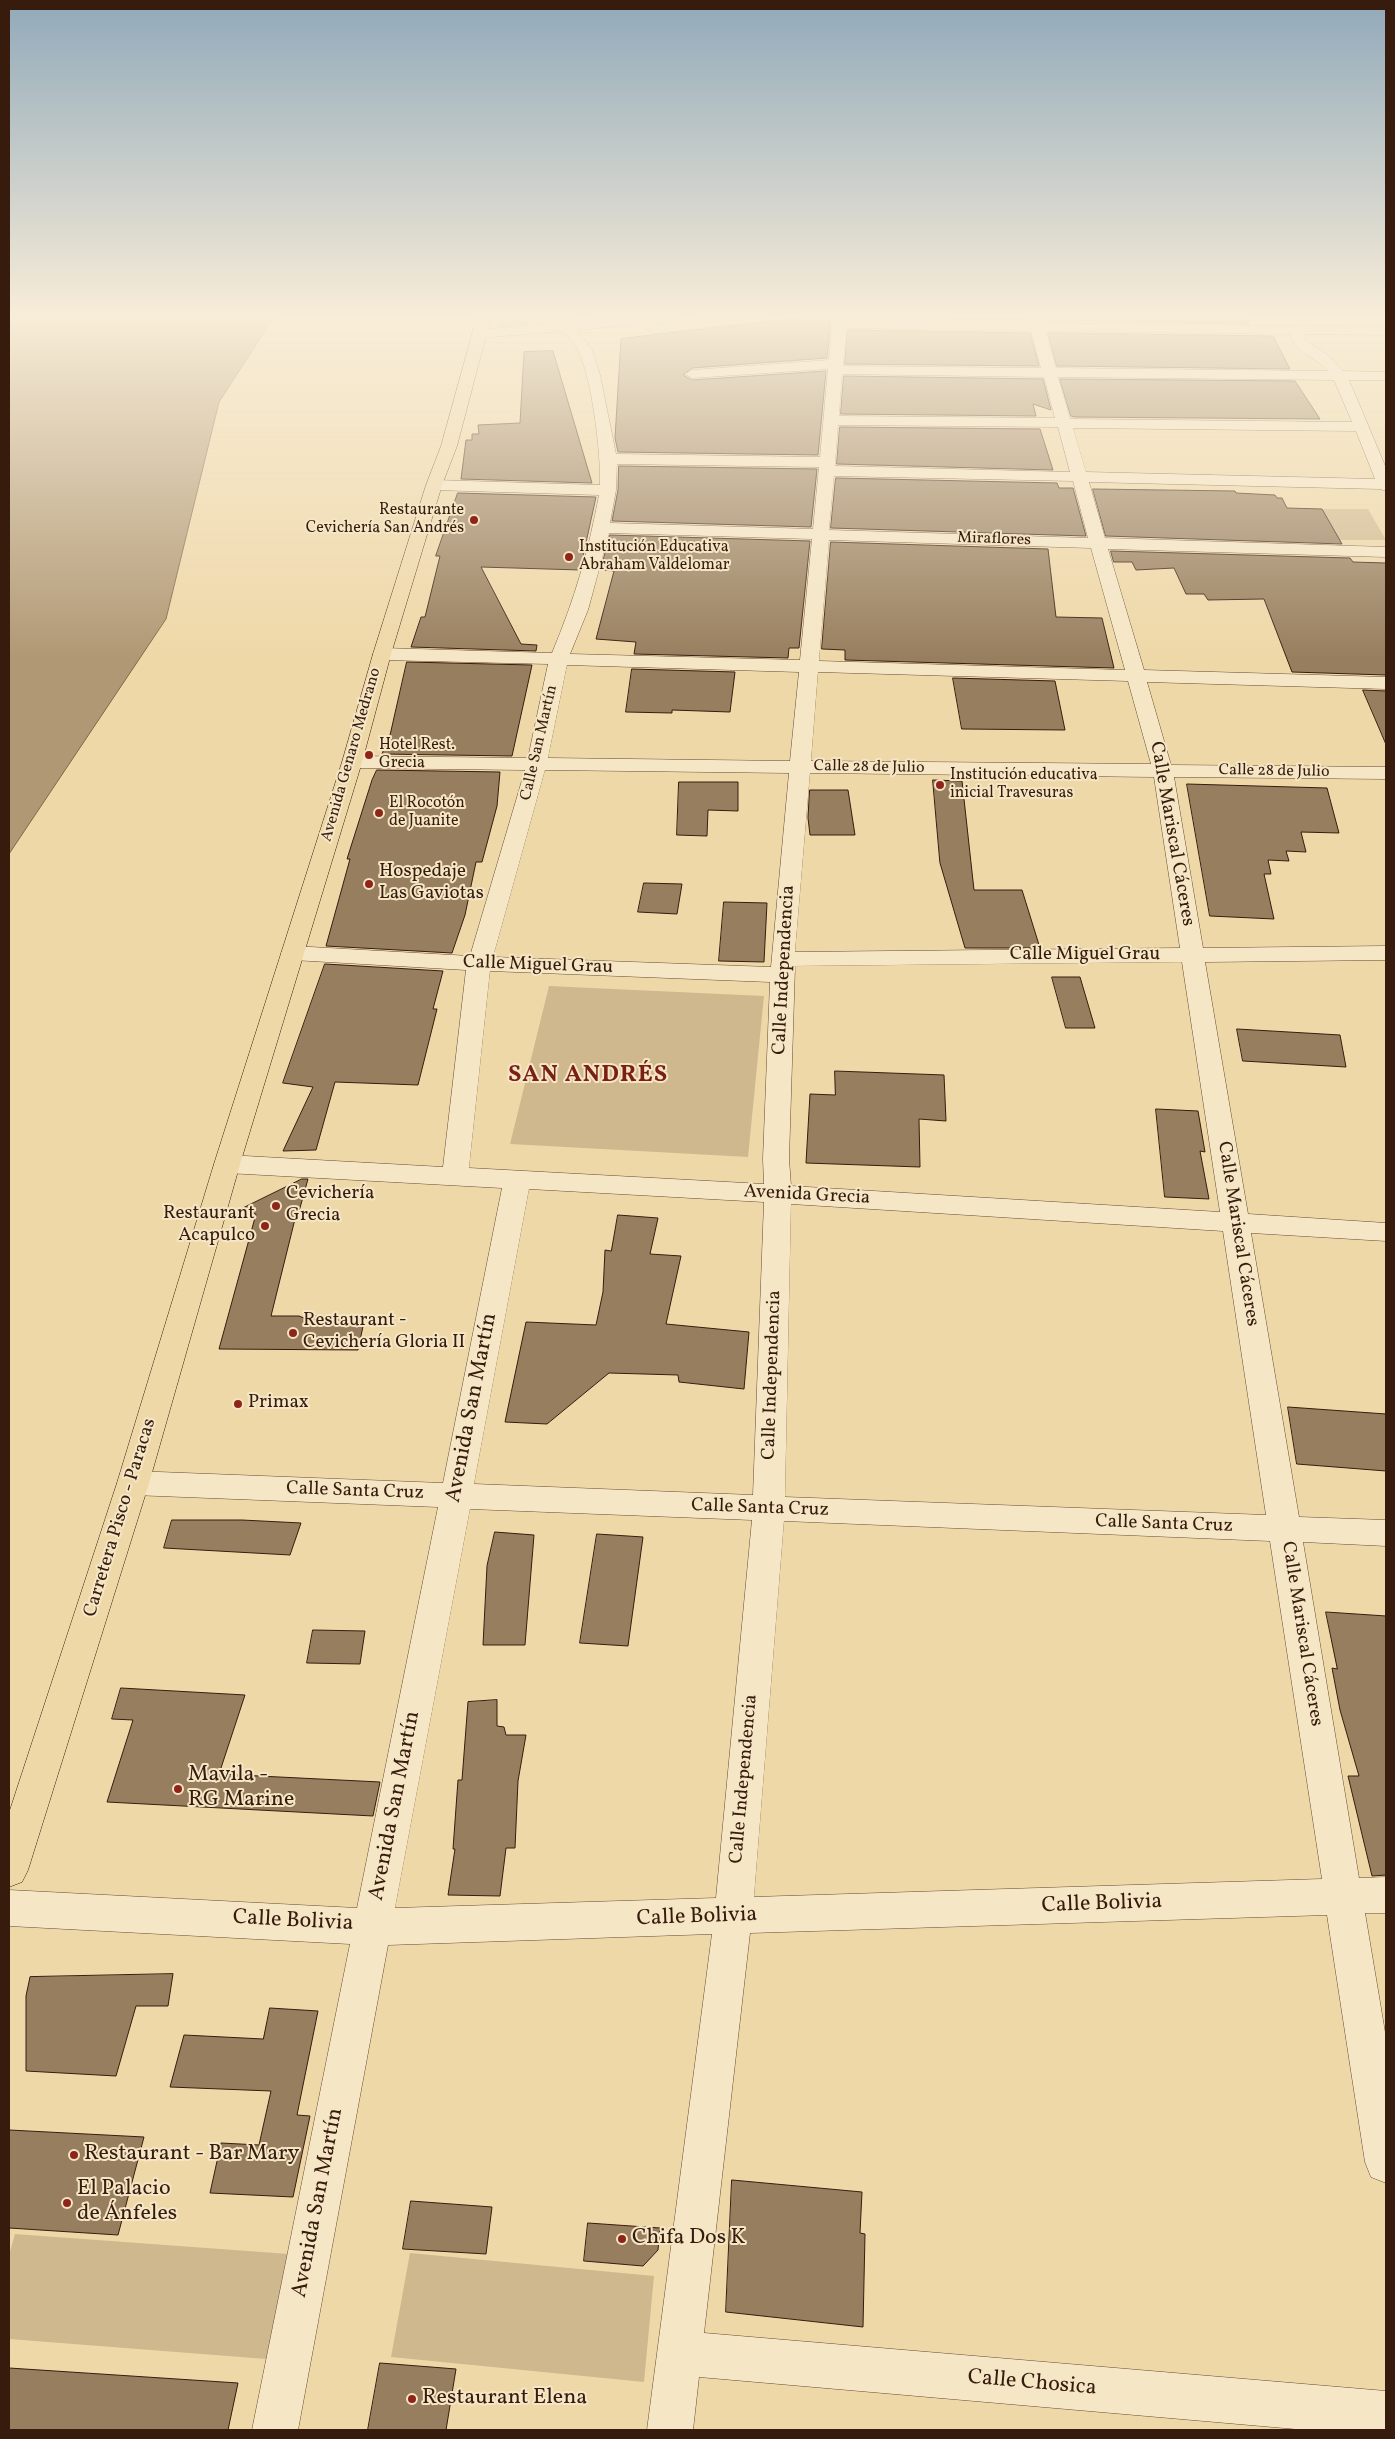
<!DOCTYPE html>
<html>
<head>
<meta charset="utf-8">
<style>
	body { margin:0 }
	#map { position:relative; width:1395px; height:2439px; overflow:hidden; background:#efd8a8; font-family:Vollkorn,serif }
	canvas { display:block }
	.frame { position:absolute; inset:0; border:10px solid #371c0e; pointer-events:none }
</style>
</head>
<body>
<div id="map">
<canvas width="1395" height="2439"></canvas>
<div class="frame"></div>
</div>
<script>
const ctx = document.querySelector('canvas').getContext('2d');
ctx.lineJoin = 'round';
function fill(path, color) { ctx.fillStyle = color; ctx.fill(path, 'evenodd'); }
function stroke(path, color, width, dash) { ctx.strokeStyle = color; ctx.lineWidth = width; ctx.lineCap = dash ? 'butt' : 'round'; ctx.setLineDash(dash || []); ctx.stroke(path); }
function write(font, color, halo, rows, align = 'center') {
  ctx.font = font + ' Vollkorn,serif'; ctx.lineWidth = 4; ctx.setLineDash([]); ctx.textBaseline = 'middle'; ctx.strokeStyle = halo; ctx.fillStyle = color; for (const [text, x, y, turn = 0] of rows) {
    ctx.save(); ctx.translate(x, y); ctx.rotate((+turn || 0) * Math.PI / 180); ctx.textAlign = isNaN(turn) ? turn : align; if (halo) ctx.strokeText(text, 0, 0); ctx.fillText(text, 0, 0); ctx.restore();
  }
}
const green = new Path2D(`
	M500,317h38l7,6 -45,5 -4,-1z
	M1322,509h46l18,31h-49z
	M549,986l215,10 -16,161 -238,-13z
	M15,2234l274,20 -23,105 -257,-20v-84z
	M410,2253l244,23 -10,106 -253,-25z`);
const water = new Path2D(`
	M9,317h265l-55,85 -53,217 -157,235z`);
const building = new Path2D(`
	M810,317h21l-4,41 -135,10 -9,7 9,5 134,-9 -8,84 -200,-3 -3,-14 6,-99z
	M849,317h174v3l-174,-2z
	M1103,317h143l3,7 -206,-4h61z
	M848,330l182,3 9,33 -194,-2z
	M1048,333l225,3 17,33 -233,-3z
	M553,351l39,132 -131,-4 5,-39h6v-6h7l-1,-9 42,-2 4,-71z
	M844,376l199,3 8,31 -18,-6 3,12 -195,-2z
	M1060,379l235,2 25,38 -246,-2 -3,-1z
	M840,427l200,2 13,41 -216,-6z
	M619,466l198,3 -6,58 -199,-6 6,-31z
	M836,478l221,5 2,5h14l13,48 -255,-8z
	M1093,489l142,2 1,2 39,2 2,3h5l5,10 35,1 20,35 -236,-8z
	M458,493l138,4 -16,73 -99,-3 40,77 16,1 -1,6 -125,-4 10,-30h4l15,-61h-4z
	M610,535l200,6 -11,107h-10l-1,10 -154,-4 2,-12 -40,-3 18,-68 -13,-1z
	M831,542l217,7 8,68 46,1 12,50 -269,-8v-10l-23,-1z
	M1111,551l239,7 3,4 33,1v112l-94,-3 -28,-73 -56,1 -4,-6h-18l-12,-26 -38,2 -4,-8h-18z
	M407,662l125,3 -20,91 -130,-2 8,-19z
	M632,669l103,3 -5,40 -58,-2v3l-46,-1z
	M953,678l102,3 10,49 -103,-1z
	M1363,690l23,1v53z
	M377,770l123,2 -3,34 -15,56h-6l-11,53 -13,38 -126,-7 24,-87h-3l25,-79z
	M933,780l29,1 12,109h48l18,58h-75l-25,-85z
	M679,782h59v29l-30,-1 -1,26 -30,-1z
	M1187,784l140,4 12,45 -38,-1 5,20 -20,-1 3,10 -21,-1 3,14h-7l10,45 -64,-3z
	M810,790h38l7,45h-45l-2,-17z
	M644,883l38,1 -5,30 -39,-2z
	M724,902l43,1 -3,59 -45,-1z
	M325,964l118,7 -10,38h4l-19,76 -83,-3 -19,68 -33,1 30,-64 -30,-4z
	M1052,977h28l15,51h-29z
	M1237,1029l103,6 6,32 -103,-6z
	M835,1071l109,4 2,46 -27,-2 1,48 -114,-4 4,-69 25,1z
	M1156,1109l42,2 7,41 -5,-1 9,48 -44,-2z
	M302,1179h6l-10,36h-2l-25,101h28l10,4 1,-4 55,1 -7,33 -139,-1 37,-135h-25z
	M618,1215l40,3 -8,36 31,2 -15,68 83,8 -5,57 -65,-7 -1,-7 -69,-2 -62,51 -42,-2 21,-100 70,3 7,-33 2,-42 6,1z
	M1288,1407l98,7v57l-89,-7z
	M172,1520h70l59,3 -11,32 -126,-7z
	M495,1532l39,3 -9,110h-42l4,-79z
	M597,1534l46,3 -15,109 -48,-3z
	M1326,1612l60,4v259l-14,1 -24,-100h11l-19,-66 -8,-42 5,1z
	M313,1630l52,1 -5,33 -53,-1z
	M121,1688l124,7 -26,79 161,8 -7,34 -266,-14 26,-82 -21,-1z
	M497,1700v26l7,1 2,8h20l-8,46 -3,67h-9l-6,48 -52,-1 7,-46h-2l5,-69h4l6,-78z
	M173,1974l-5,32h-32l-20,70 -90,-5v-75l4,-19z
	M270,2008l48,3 -21,104 13,1 -17,81 -83,-4 11,-50 38,2 12,-54 -101,-4 14,-52 79,4z
	M9,2130l135,7 -26,98 -109,-7z
	M732,2180l130,12 -2,41 5,1 -2,93 -137,-15z
	M411,2201l81,6 -6,47 -83,-5z
	M588,2223l72,5 -2,22 -15,16 -59,-5z
	M380,2363l76,6 -10,61h-78z
	M9,2368l229,15 -10,47h-219z`);
const minor = new Path2D(`
	M559,317h14l1,5 53,-5h54l-7,4 -97,9 15,20 8,25 16,79 204,3 8,-88 -136,9 -7,-4 7,-4 137,-10 4,-43h14l-1,3 183,2 -2,-5h14l1,6 344,4v8l-82,-1 1,6 23,15 15,16 43,1v8h-37l37,88v23l-6,-2 -291,-7 16,56 281,9v10l-278,-8 36,121 242,7v12l-239,-7 24,83 215,2v12l-212,-2 29,171 183,-2v14l-181,2 43,252 138,9v18l-135,-8 48,284 87,3v26l-83,-4 56,336 27,-1v36h-21l21,125v145l-15,-6 -6,-15 -38,-247 -577,18 -46,400 682,58v39h-79l-608,-53 -6,53h-46l65,-496 -324,11 -90,485h-46l98,-486 -341,-18v-36l348,18 81,-401 -305,-12 -11,-3 -5,-9 5,-9 11,-3 310,12 59,-295 -275,-15 -9,-3 -4,-6 4,-6 9,-3 216,12 23,-197 -173,-10 -8,-2 -4,-5 4,-5 8,-2 177,10 55,-186 -173,-2 -7,-2 -3,-4 3,-4 7,-2 176,2 20,-94 -166,-4 -7,-2 -2,-4 2,-4 7,-2 170,5c23,-55 36,-100 47,-158l-165,-5 -8,-5 8,-5 166,5c1,-32 -8,-107 -22,-135 -3,-7 -9,-13 -14,-19l-84,7 -7,-4 7,-4 81,-7zM846,328l185,3 10,37 -198,-2zM1045,331l245,3c4,17 26,24 38,37l-272,-3zM842,374l202,3 11,41 -216,-2zM1058,377l276,3 18,42 -282,-3zM838,425l220,2 12,45 -235,-6zM1073,428l283,3 19,48 -289,-7zM617,464l202,3 -6,62 -203,-6 6,-33zM834,476l239,5 15,57 -259,-8zM609,533l203,6 -12,121 -230,-6 18,-44zM829,540l262,8 34,122 -306,-9zM567,665l232,7 -9,89 -242,-3zM818,672l310,9 23,83 -340,-3zM545,770l244,3 -18,194 -278,-10zM810,773l344,4 26,171 -385,4zM1182,962l38,250 -429,-26 -2,-27 6,-193zM490,971l280,11 -7,177 1,25 -295,-16zM529,1189l235,13 -11,293 -279,-11zM791,1204l432,27 43,284 -481,-18zM470,1509l282,11 -36,378 -321,10zM784,1521l486,20 52,338 -568,18z
	M726,317h45l-7,4 -110,12 -7,-4 7,-4z`);
const primary = new Path2D(`
	M477,317h14l-34,129 -15,39 -51,169 -29,108 -122,402 -91,319 -121,387 -6,12 -13,5v-74l108,-330 97,-319 128,-402 31,-108 53,-169 15,-39z
	M548,317h16l11,9 -2,3h-10z`);
const markers = [
	[474,520,5,"#8f2418"],
	[569,557,5,"#8f2418"],
	[369,755,5,"#8f2418"],
	[940,785,5,"#8f2418"],
	[379,813,5,"#8f2418"],
	[369,884,5,"#8f2418"],
	[276,1206,5,"#8f2418"],
	[265,1226,5,"#8f2418"],
	[293,1333,5,"#8f2418"],
	[238,1404,5,"#8f2418"],
	[178,1789,5,"#8f2418"],
	[74,2155,5,"#8f2418"],
	[67,2203,5,"#8f2418"],
	[622,2239,5,"#8f2418"],
	[412,2399,5,"#8f2418"]
];
const farPoinames = [
	["Restaurante",464,511,"right"],
	["Cevichería San Andrés",464,529,"right"],
	["Institución Educativa",579,548],
	["Abraham Valdelomar",579,566],
	["Hotel Rest.",379,746],
	["Grecia",379,764],
	["Institución educativa",950,776],
	["inicial Travesuras",950,794],
	["El Rocotón",389,804],
	["de Juanite",389,822]
];
const farStreetnames = [
	["Miraflores",994,540,2],
	["Calle San Martín",540,743,-77],
	["Avenida Genaro Medrano",352,755,-74],
	["Calle 28 de Julio",869,768,1],
	["Calle 28 de Julio",1274,772,1]
];
const streetNames = [
	["Calle Mariscal Cáceres",1171,834,80],
	["Calle Miguel Grau",1085,956],
	["Calle Miguel Grau",538,966,2],
	["Calle Independencia",785,970,-87],
	["Avenida Grecia",807,1196,3],
	["Calle Mariscal Cáceres",1237,1234,81],
	["Calle Independencia",773,1375,-88],
	["Calle Santa Cruz",355,1492,2],
	["Calle Santa Cruz",760,1509,2],
	["Carretera Pisco - Paracas",121,1518,-73],
	["Calle Santa Cruz",1164,1525,2],
	["Calle Mariscal Cáceres",1301,1634,81],
	["Calle Independencia",745,1779,-85]
];
const poiNames = [
	["Hospedaje",379,873],
	["Las Gaviotas",379,895],
	["Cevichería",286,1195],
	["Grecia",286,1217],
	["Restaurant",255,1215,"right"],
	["Acapulco",255,1237,"right"],
	["Restaurant -",303,1322],
	["Cevichería Gloria II",303,1344],
	["Primax",248,1404]
];
const nearStreetnames = [
	["Avenida San Martín",473,1408,-79],
	["Avenida San Martín",396,1806,-79],
	["Calle Bolivia",1102,1905,-2],
	["Calle Bolivia",697,1918,-2],
	["Calle Bolivia",293,1922,3],
	["Avenida San Martín",319,2203,-79],
	["Calle Chosica",1032,2384,5]
];
const nearPoinames = [
	["Mavila -",188,1776],
	["RG Marine",188,1801],
	["Restaurant - Bar Mary",84,2155],
	["El Palacio",77,2190],
	["de Ánfeles",77,2215],
	["Chifa Dos K",632,2239],
	["Restaurant Elena",422,2399]
];
const districtNames = [
	["SAN ANDRÉS",588,1077]
];
fill(green, '#d0b88e');
fill(water, '#b09874');
stroke(water, '#80664b', 1);
fill(building, '#977e5e');
stroke(building, '#371c0e', 1);
stroke(minor, '#654b34', 1);
stroke(primary, '#371c0e', 1);
fill(minor, '#f5e6c6');
fill(primary, '#efd8a8');
const sky = ctx.createLinearGradient(0, 0, 0, 659);
sky.addColorStop(0, '#91a9ba');
sky.addColorStop(0.48, '#f8edd8');
sky.addColorStop(1, '#f8edd800');
ctx.fillStyle = sky;
ctx.fillRect(0, 0, 1395, 659);
for (const [x, y, r, color] of markers) { const dot = new Path2D(); dot.arc(x, y, r, 0, 2 * Math.PI); ctx.fillStyle = color; ctx.fill(dot); stroke(dot, '#f5e6c6', 2); }
write('16px', '#371c0e', '#f5e6c6', farPoinames, 'left');
write('16px', '#371c0e', '#f5e6c6', farStreetnames);
write('19px', '#371c0e', '#f5e6c6', streetNames);
write('19px', '#371c0e', '#f5e6c6', poiNames, 'left');
write('22px', '#371c0e', '#f5e6c6', nearStreetnames);
write('22px', '#371c0e', '#f5e6c6', nearPoinames, 'left');
ctx.letterSpacing = '1px';
write('bold 24px', '#7a1f14', '#f5e6c6', districtNames);
ctx.letterSpacing = '0px';
</script>
</body>
</html>
